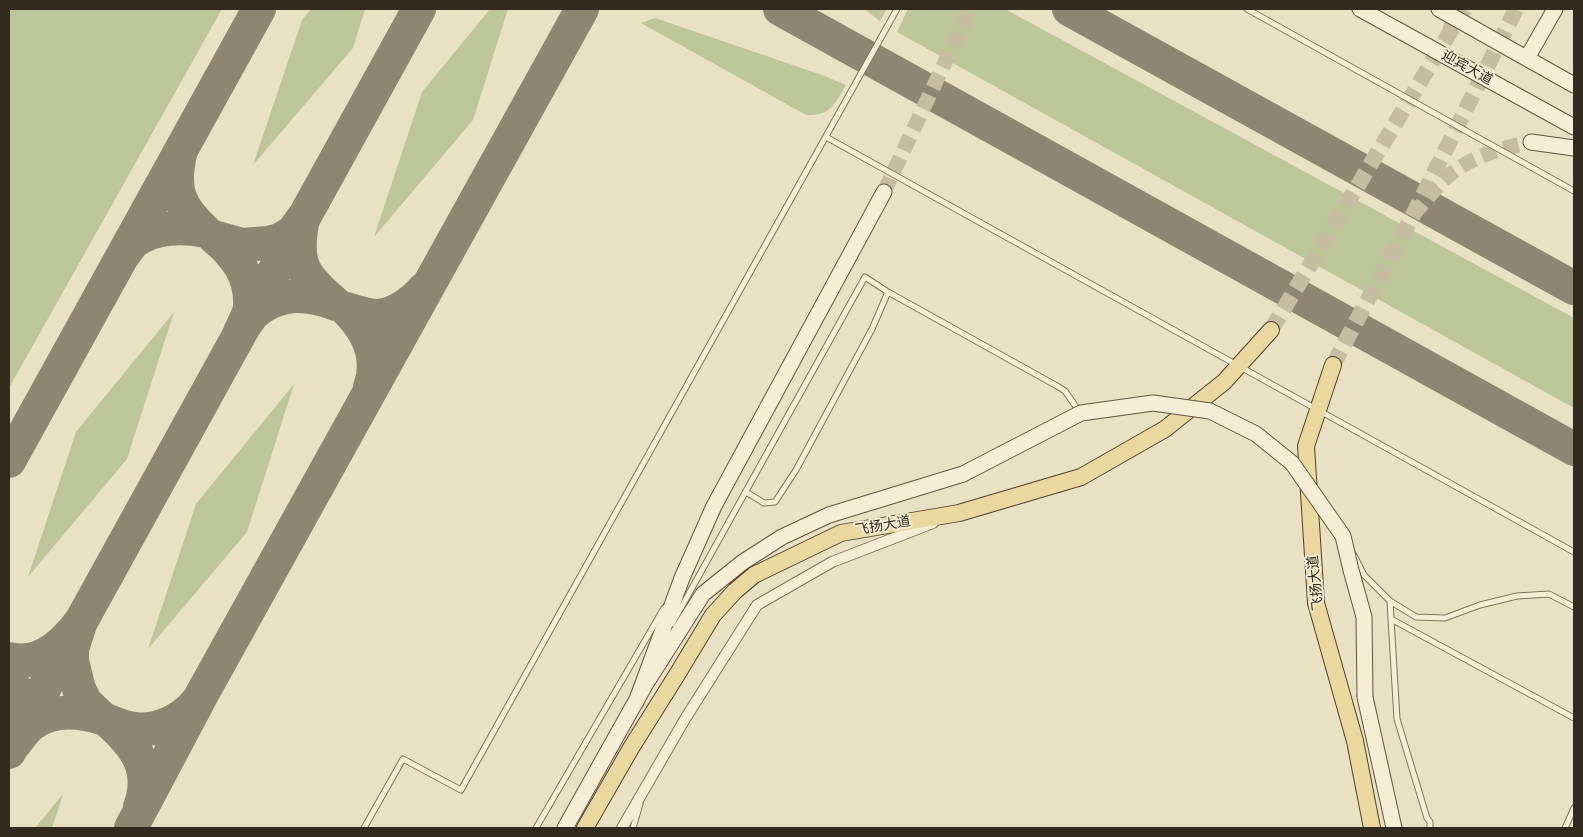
<!DOCTYPE html>
<html>
<head>
<meta charset="utf-8">
<style>
	body { margin:0 }
	#map { position:relative; width:1583px; height:837px; overflow:hidden; background:#e9e1c3; font-family:Merriweather,serif }
	canvas { display:block }
	.frame { position:absolute; inset:0; border:10px solid #332a1e; pointer-events:none }
</style>
</head>
<body>
<div id="map">
<canvas width="1583" height="837"></canvas>
<div class="frame"></div>
</div>
<script>
const ctx = document.querySelector('canvas').getContext('2d');
ctx.lineJoin = 'round';
function fill(path, color) { ctx.fillStyle = color; ctx.fill(path, 'evenodd'); }
function stroke(path, color, width, dash) { ctx.strokeStyle = color; ctx.lineWidth = width; ctx.lineCap = dash ? 'butt' : 'round'; ctx.setLineDash(dash || []); ctx.stroke(path); }
function write(font, color, halo, rows, align = 'center') {
  ctx.font = font + ' Merriweather,"Noto Sans SC",serif'; ctx.lineWidth = 4; ctx.setLineDash([]); ctx.textBaseline = 'middle'; ctx.strokeStyle = halo; ctx.fillStyle = color; for (const [text, x, y, turn = 0] of rows) {
    ctx.save(); ctx.translate(x, y); ctx.rotate((+turn || 0) * Math.PI / 180); ctx.textAlign = isNaN(turn) ? turn : align; if (halo) ctx.strokeText(text, 0, 0); ctx.fillText(text, 0, 0); ctx.restore();
  }
}
const green = new Path2D(`
	M9,9h213l-213,379z
	M311,9h54l-12,39 -100,117 49,-145z
	M490,9h18l-35,111 -99,117 48,-145z
	M864,9h23l-7,12z
	M908,9h97l569,309v90l-677,-376z
	M655,18l167,57 24,10c-12,20 -15,31 -40,30l-165,-92z
	M174,312l-47,147 -99,118 48,-145z
	M294,384l-47,148 -99,117 48,-145z
	M63,794l-11,34h-17z`);
const taxiway = new Path2D(`
	M780,9l794,440
	M1069,9l505,279
	M303,218c-9,45 -1,58 33,86 -29,-11 -56,-13 -82,9 -5,5 -9,13 -14,19 3,-7 9,-17 10,-25 2,-30 -14,-52 -36,-70l28,8 26,-2 12,-3 13,-8z
	M125,253c3,-4 6,-9 10,-12 19,-14 48,-15 70,-10 -26,-24 -33,-41 -25,-77
	M370,387c11,-30 -3,-57 -24,-78 9,3 21,7 31,7 18,-1 36,-14 47,-27
	M9,461l250,-452
	M9,659c31,8 55,-15 72,-38l-9,28v12l7,28 7,14 16,15
	M9,677c17,27 12,43 2,71 7,-8 13,-18 21,-24 20,-15 47,-13 70,-6
	M9,752l410,-743
	M140,807c14,-38 -5,-62 -32,-86 8,3 17,7 26,8 23,3 48,-9 62,-26
	M131,828l71,-134 380,-685`);
const secondaryTunnel = new Path2D(`
	M1449,34l7,-25
	M884,192l86,-183
	M1413,215c10,-11 18,-22 28,-32 23,-25 58,-34 90,-41`);
const primaryTunnel = new Path2D(`
	M1271,330l193,-321
	M1333,365l80,-150 103,-206`);
const lane = new Path2D(`
	M1247,9l327,182
	M826,137l748,415
	M746,492l18,11 11,-1 21,-32 76,-141 16,-37
	M1354,555l10,20 26,26 26,16 29,1 35,-13 37,-9 32,-2 25,13
	M1390,601l1,18 183,99
	M1391,619l6,100 30,99 3,4v6
	M672,624l193,-347 23,15 169,94 8,5 14,20
	M364,828l39,-69 58,31 436,-781
	M536,828l128,-220
	M633,828l7,-24
	M1565,828l9,-20`);
const street = new Path2D(`
	M622,828l63,-109 72,-114 75,-43 101,-39`);
const secondary = new Path2D(`
	M1360,9l214,118
	M1439,9l135,76
	M1527,58l28,-49
	M1531,142l43,6
	M1365,697l29,131
	M636,702l46,-124 32,-72 170,-314
	M565,828l80,-143 58,-91 40,-32 39,-25 47,-22 134,-41`);
const primary = new Path2D(`
	M1333,365l-27,81 10,157 39,138 17,87
	M585,828l46,-80 47,-75 35,-58 22,-24 19,-16 87,-42 118,-20 122,-36 84,-48 59,-47 47,-52`);
const secondaryBridge = new Path2D(`
	M963,474l118,-61 72,-10 57,8 46,23 36,29 51,73 8,34 13,47 1,80`);
const streetNames = [
	["迎宾大道",1467,68,29],
	["飞扬大道",883,526,-10],
	["飞扬大道",1316,583,-96]
];
fill(green, '#bdc698');
stroke(taxiway, '#8e8670', 34);
stroke(secondaryTunnel, '#c5bca2', 15, [15, 8]);
stroke(primaryTunnel, '#c5bca2', 16, [16, 8]);
stroke(lane, '#82735c', 7);
stroke(street, '#82735c', 12);
stroke(secondary, '#64543f', 17);
stroke(primary, '#50412f', 18);
stroke(lane, '#f5eed5', 5);
stroke(street, '#f5eed5', 10);
stroke(secondary, '#f5eed5', 15);
stroke(primary, '#ead89e', 16);
stroke(secondaryBridge, '#64543f', 17, []);
stroke(secondaryBridge, '#f5eed5', 15);
write('14px', '#332a1e', '#f2ebd2', streetNames);
</script>
</body>
</html>
